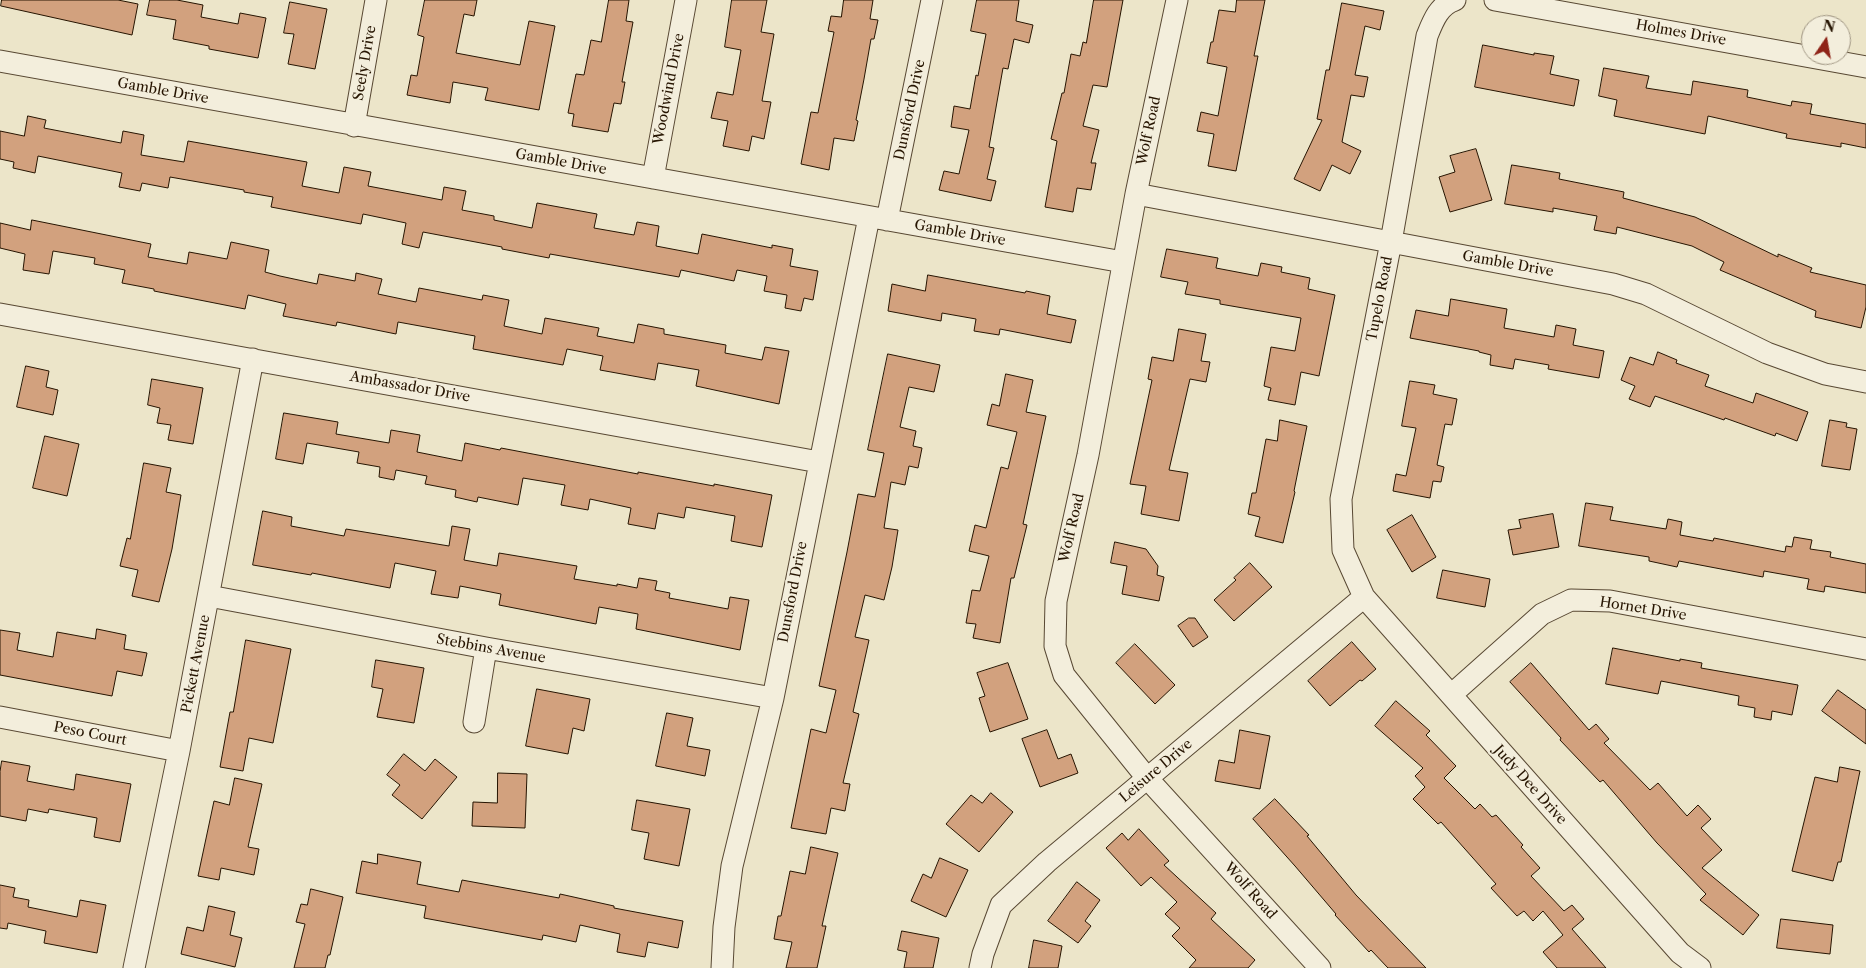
<!DOCTYPE html>
<html>
<head>
<meta charset="utf-8">
<style>
	body { margin:0 }
	#map { position:relative; width:1866px; height:968px; overflow:hidden; background:#ece5c9; font-family:"Libre Caslon Text",serif }
	canvas { display:block }
	.north { position:absolute; left:1801px; top:15px; width:50px; height:50px; box-sizing:border-box; background:#f3eedc; border:1px solid #a19784; border-radius:50%; rotate:12deg; font-size:14px; font-weight:700; line-height:20px; text-align:center; color:#261401 }
	.north::after { content:''; display:block; margin:auto; width:18px; height:22px; background:#8f2418; clip-path:polygon(50% 0,100% 100%,50% 72%,0 100%) }
</style>
</head>
<body>
<div id="map">
<canvas width="1866" height="968"></canvas>
<div class="north">N</div>
</div>
<script>
const ctx = document.querySelector('canvas').getContext('2d');
ctx.lineJoin = 'round';
function fill(path, color) { ctx.fillStyle = color; ctx.fill(path, 'evenodd'); }
function stroke(path, color, width, dash) { ctx.strokeStyle = color; ctx.lineWidth = width; ctx.lineCap = dash ? 'butt' : 'round'; ctx.setLineDash(dash || []); ctx.stroke(path); }
function write(font, color, halo, rows, align = 'center') {
  ctx.font = font + ' "Libre Caslon Text",serif'; ctx.lineWidth = 4.5; ctx.setLineDash([]); ctx.textBaseline = 'middle'; ctx.strokeStyle = halo; ctx.fillStyle = color; for (const [text, x, y, turn = 0] of rows) {
    ctx.save(); ctx.translate(x, y); ctx.rotate((+turn || 0) * Math.PI / 180); ctx.textAlign = isNaN(turn) ? turn : align; if (halo) ctx.strokeText(text, 0, 0); ctx.fillText(text, 0, 0); ctx.restore();
  }
}
const building = new Path2D(`
	M2,0h116l20,4 -6,31 -131,-29z
	M150,0h27l26,5 -2,12 37,7 2,-11 26,5 -8,40 -49,-9v-3l-36,-7 3,-19 -29,-5z
	M425,0h52l-3,16 -10,-2 -8,39 64,12 9,-44 26,5 -16,84 -54,-10 3,-12 -35,-6 -3,21 -43,-8 4,-20 6,1 7,-39 -6,-2z
	M609,0h20l-3,21 7,1 -11,60h3l-4,22 -7,-1 -6,29 -36,-6 2,-12 -6,-1 8,-39 8,1 7,-35 10,2z
	M732,0h35l-6,32 13,2 -12,67 9,1 -7,37 -12,-3 -3,15 -26,-5 5,-25 -17,-3 6,-26 16,3 8,-45 -16,-3z
	M844,0h29l-3,19 8,1 -4,19h-3l-7,40 -8,41 2,1 -4,20 -20,-3 -5,32 -28,-6 10,-52 7,1 16,-81 -6,-1 3,-15 10,1z
	M977,0h42l-3,21 17,4 -4,18 -15,-4 -6,30 -5,-1 -14,79 5,1 -7,31 9,2 -5,20 -52,-11 5,-19 15,3 10,-44 -18,-3 3,-21 16,3 6,-34 2,1 8,-42 -15,-3z
	M1094,0h29l-16,87 -14,-2 -10,41 16,4 -8,33h5l-5,27 -14,-2 -4,24 -28,-5 12,-66 -6,-2 11,-46h2l7,-39 9,2 3,-14 3,1z
	M1237,0h28l-11,56h4l-22,115 -28,-5 6,-32 -17,-3 4,-19 17,4 9,-49 -20,-4 4,-21h2l6,-32 16,2z
	M290,2l37,7 -12,60 -27,-5 6,-30 -10,-1z
	M1342,3l42,8 -4,19 -15,-4 -10,49 13,2 -4,20 -13,-2 -9,47 19,9 -11,23 -18,-9 -12,26 -26,-12 28,-59 -5,-1 9,-49h3z
	M1483,45l51,10v-2l20,3 -4,18 29,6 -5,26 -99,-19z
	M1604,68l45,8 -3,12 45,7 2,-14 55,9 -1,7 44,9 1,-5 20,3 -2,10 56,10v24l-25,-5v4l-55,-9 1,-4 -79,-18 -3,18 -91,-18 3,-16 -18,-4z
	M28,116l18,4 -2,8 77,15 2,-12 21,4 -3,20 43,7 4,-21 119,21 -5,24 37,7 5,-26 27,5 -3,14 74,14 2,-13 22,4 -4,19 32,6v4l38,8 5,-25 60,11 -3,14 40,7 3,-13 22,4 -3,20 42,8 4,-20 70,14v-3l21,4 -3,17 28,5 -5,29 -9,-2 -3,13 -16,-3 2,-13 -23,-4 3,-15 -30,-6 -3,11 -53,-11 -2,7 -129,-23 -1,4 -47,-9v-2l-79,-15 -4,16 -17,-4 4,-21 -43,-9 -2,10 -90,-17 2,-10 -29,-5v-2l-74,-13 -2,11 -26,-5 -2,8 -21,-4 3,-14 -84,-17 -3,17 -22,-5 1,-6 -14,-3v-28l24,5z
	M1476,149l16,51 -42,12 -11,-35 16,-5 -5,-16z
	M1512,165l48,8 -1,6 65,13 -1,6 72,19 83,40v-3l34,14 -2,4 56,13v22l-5,21 -46,-11 1,-6 -96,-41 4,-8 -32,-16 -75,-19 -1,7 -22,-4 3,-14 -44,-8v4l-48,-8z
	M32,220l119,24 -3,13 39,7 2,-12 38,7 4,-17 38,8 -4,22 15,4 37,8 2,-10 36,7 1,-8 26,6 -4,15 38,8 3,-14 63,12 1,-5 26,5 -5,26 38,8 3,-16 54,10 -2,8 37,7 4,-19 26,5v5l62,11 -1,8 37,7 3,-13 24,4 -10,53 -83,-18 3,-16 -41,-7 -3,17 -55,-10 3,-14 -36,-7 -4,16 -90,-16 2,-13 -77,-14 -2,12 -59,-12 -1,4 -53,-10 3,-12 -38,-9 -3,14 -91,-18v-2l-32,-6 3,-13 -31,-6 1,-6 -42,-7 -4,23 -26,-4 2,-16 -25,-6v-25l30,7z
	M1167,249l51,9 -2,10 42,8 3,-13 21,4 -1,5 29,6 -2,11 27,6 -16,81 -18,-4 -6,33 -27,-5 3,-12 -7,-2 7,-39 24,4 6,-33 -81,-14v-4l-35,-6 3,-12 -27,-5z
	M928,275l97,18 1,-2 24,5 -3,18 29,6 -5,23 -71,-14 -1,6 -25,-4 2,-12 -34,-6 -1,8 -53,-10 4,-27 33,7z
	M1451,299l56,10 -3,19 50,9 2,-12 20,4 -3,16 31,6 -5,27 -51,-9 1,-4 -34,-6 -2,10 -23,-4 1,-10 -12,-3v-1l-69,-13 6,-28 32,6z
	M1179,329l27,5 -5,27 9,1 -4,20 -16,-3 -21,91 19,3 -9,48 -38,-7 5,-28 -16,-2 22,-104 -4,-1 4,-22 21,4z
	M1658,352l19,8 -1,3 33,12 -4,11 48,17 3,-10 52,19 -11,29 -21,-8 -1,3 -50,-18 -1,2 -69,-24 -5,11 -21,-8 6,-13 -14,-6 9,-23 23,8z
	M888,354l52,11 -6,27 -25,-5 -9,40 16,4 -3,15 9,2 -4,20 -9,-2 -4,19 -14,-3 -7,46 14,2 -6,37 -8,33 -19,-5 -10,42 14,3 -16,72 6,2 -16,69 7,1 -5,27 -14,-3 -5,26 -35,-6 20,-99 15,4 10,-43 -17,-4 28,-134 11,-58 17,3 9,-44 -16,-3z
	M26,366l23,5 -3,16 12,3 -5,25 -36,-8z
	M1006,374l27,6 -7,32 20,4 -23,108 4,1 -13,53h-3l-11,65 -27,-5 3,-14 -10,-1 6,-33 8,1 9,-35 -20,-5 6,-26 11,3 15,-61 7,2 9,-37 -30,-7 5,-21 7,2z
	M152,379l51,9 -10,56 -25,-4 3,-15 -14,-2 3,-15 -12,-3z
	M1410,381l25,4 -2,9 24,5 -5,26 -7,-1 -8,41 7,2 -3,15 -8,-1 -3,17 -37,-7 3,-17 10,2 10,-48 -14,-2z
	M284,413l54,9 -2,12 53,9 2,-13 29,5 -3,17 45,9 3,-18 35,7 1,-2 137,26v-2l76,14v-2l58,11 -10,52 -31,-6 4,-25 -49,-9 -2,11 -26,-5 -3,16 -27,-5 3,-16 -41,-9 -2,11 -27,-5 4,-20 -42,-7 -5,27 -40,-8 -1,5 -22,-5 1,-7 -31,-6 2,-8 -31,-6 -2,10 -15,-3 1,-10 -23,-4 2,-11 -52,-9 -4,21 -27,-5z
	M1280,420l27,6 -13,65 1,1 -12,51 -28,-7 5,-19 -12,-3 4,-21h4l10,-54 11,2z
	M1830,420l17,3 -1,4 11,2 -7,41 -28,-4z
	M45,436l34,8 -12,52 -34,-8z
	M144,463l27,5 -5,24 15,3 -9,54 -13,53 -27,-6 6,-26 -18,-4 7,-28 3,1z
	M1586,503l27,4 -3,13 56,9 2,-10 14,3 -2,13 33,6 1,-3 71,14 1,-6 6,1 2,-10 18,3 -2,9 21,3 -1,5 36,7v29l-41,-7 -1,6 -17,-3 2,-10 -45,-8 -1,6 -84,-16 -2,6 -28,-6v-4l-70,-11z
	M263,511l29,6 -1,9 53,10 2,-7 103,17 3,-20 18,3 -6,31 33,6 2,-13 78,13 -3,13 43,7v-2l20,4 2,-10 18,3 -2,9 15,3 -1,5 59,11 2,-12 19,3 -9,50 -104,-21 2,-15 -39,-7 -3,17 -97,-19 2,-11 -41,-8 -2,12 -27,-4 5,-23 -41,-8 -5,25 -78,-15 -1,2 -58,-10z
	M1553,514l6,33 -46,8 -5,-25 13,-2 -2,-8z
	M1412,515l24,42 -24,15 -25,-42z
	M1115,542l31,7 12,17 -1,9 7,2 -5,24 -37,-7 5,-28 -16,-3z
	M1250,563l22,24 -38,34 -20,-21 22,-20 -2,-2z
	M1443,570l47,9 -5,28 -48,-9z
	M1189,618h6l13,19 -15,10 -15,-21z
	M97,629l29,6 -2,14 23,4 -5,23 -25,-5 -5,25 -112,-21v-45l20,3 -3,17 36,7 4,-25 38,7z
	M246,640l45,9 -18,94 -24,-5 -6,33 -23,-4 10,-55h3z
	M1352,642l24,27 -14,12 -2,-1 -30,26 -22,-25z
	M1135,644l40,41 -20,19 -39,-41z
	M1613,648l67,13v-2l22,4 -1,5 97,17 -6,30 -20,-4 -1,9 -17,-3 1,-9 -17,-3 1,-9 -78,-15 -3,13 -52,-10z
	M376,660l48,8 -10,55 -37,-6 6,-28 -11,-2z
	M1008,663l20,56 -38,13 -11,-34 6,-2 -8,-23z
	M1531,663l58,67 7,-6 13,15 -5,4 46,47 8,-7 29,33 11,-11 13,14 -10,9 21,22 -20,18 57,47 -16,20 -43,-35 6,-6 -49,-51 -54,-63 -3,2 -40,-42 1,-2 -51,-56z
	M537,689l53,10 -6,32 -11,-3 -5,26 -42,-8z
	M1838,690l28,20v34l-44,-33z
	M1396,701l34,30 -4,4 30,31 -12,12 31,31 5,-5 12,13 4,-2 27,30 -2,2 19,21 -9,8 33,35 8,-6 12,14 -12,10 34,39h-49l-14,-16 20,-17 -20,-24 -10,10 -9,-10 -7,5 -26,-28 5,-4 -55,-62 -3,2 -25,-25 12,-12 -10,-11 8,-8 -48,-42z
	M667,713l26,5 -6,28 23,4 -5,26 -49,-10z
	M1047,730l11,29 13,-5 7,19 -38,14 -18,-48z
	M1240,730l30,6 -10,53 -45,-8 4,-21 15,3z
	M404,754l21,17 10,-12 22,18 -35,42 -30,-24 8,-10 -13,-10z
	M2,761l28,5 -3,15 47,9 2,-16 55,10 -11,58 -26,-5 3,-19 -48,-9 -1,4 -20,-4 -2,12 -26,-5v-44z
	M1840,767l20,4 -19,91h-3l-5,19 -41,-10 23,-94 22,5z
	M498,773l29,1 -2,54 -53,-2 1,-24 24,1z
	M235,778l27,6 -14,63 11,2 -5,26 -33,-7 -2,12 -21,-4 16,-75 15,4z
	M991,793l22,19 -34,40 -33,-28 25,-29 11,8z
	M1275,799l34,36 -2,1 49,59 70,73h-38l-17,-18 -2,2 -34,-37 1,-1 -41,-48 -42,-47z
	M637,800l53,9 -11,57 -35,-7 5,-26 -17,-3z
	M1139,829l30,32 -5,4 52,48 -5,6 44,41 -7,8h-59l7,-8 -24,-24 8,-8 -15,-14 12,-12 -26,-25 -10,9 -35,-38 16,-15 6,7z
	M811,847l27,6 -16,73h4l-9,42h-31l6,-26 -18,-3 4,-23h3l9,-45 15,3z
	M378,854l43,8 -4,22 42,8 3,-12 97,18 1,-4 54,12v2l69,13 -5,27 -30,-6 -3,15 -28,-5 3,-18 -40,-9 -4,17 -33,-7 -1,5 -118,-22 2,-12 -70,-13 6,-32 15,3z
	M940,858l28,12 -22,47 -35,-16 12,-27 8,4z
	M1077,882l23,18 -15,21 6,5 -13,17 -30,-22z
	M0,885l15,3 -2,9 16,3 -1,7 49,10 3,-17 26,5 -9,48 -53,-10 2,-12 -38,-8 -1,6 -7,-1z
	M311,889l32,8 -13,58h-2l-3,13h-31l11,-44 -9,-2 5,-18 6,1z
	M209,906l26,6 -5,23 12,3 -7,29 -54,-13 6,-27 16,4z
	M1781,919l52,6 -3,29 -53,-6z
	M902,931l37,7 -6,30h-29l3,-16 -9,-2z
	M1034,940l28,6 -4,22h-29z`);
const minor = new Path2D(`
	M1177,0l-41,194 -48,261 -32,146 -1,45 9,29 83,103 173,190
	M1455,0c-16,5 -22,21 -28,36l-36,206 -50,257 2,51 21,47 316,356 20,15
	M1495,0l371,67
	M0,61l1123,201
	M354,126l22,-126
	M653,178l33,-178
	M1136,194l477,90 33,10 121,59 58,21 41,8
	M887,220l45,-220
	M0,314l819,148
	M209,596l277,52 287,50
	M1451,695l91,-81 29,-14 39,1 256,48
	M0,717l179,34
	M474,722l12,-74
	M134,968l45,-217 74,-392
	M722,968l2,-41 8,-61 41,-168 96,-481
	M980,968l3,-14 18,-49 46,-43 317,-265`);
const streetNames = [
	["Holmes Drive",1681,33,10],
	["Seely Drive",365,63,-80],
	["Woodwind Drive",669,89,-79],
	["Gamble Drive",163,91,10],
	["Dunsford Drive",910,110,-78],
	["Wolf Road",1149,131,-78],
	["Gamble Drive",561,162,10],
	["Gamble Drive",960,233,10],
	["Gamble Drive",1508,264,10],
	["Tupelo Road",1380,299,-79],
	["Ambassador Drive",410,387,10],
	["Wolf Road",1072,528,-77],
	["Dunsford Drive",793,592,-79],
	["Hornet Drive",1643,609,9],
	["Stebbins Avenue",491,649,10],
	["Pickett Avenue",196,664,-79],
	["Peso Court",90,734,11],
	["Leisure Drive",1156,771,-40],
	["Judy Dee Drive",1530,785,48],
	["Wolf Road",1250,891,48]
];
fill(building, '#d2a17e');
stroke(building, '#261401', 1);
stroke(minor, '#584833', 23);
stroke(minor, '#f3eedc', 21);
write('14px', '#261401', '#f3eedc', streetNames);
</script>
</body>
</html>
